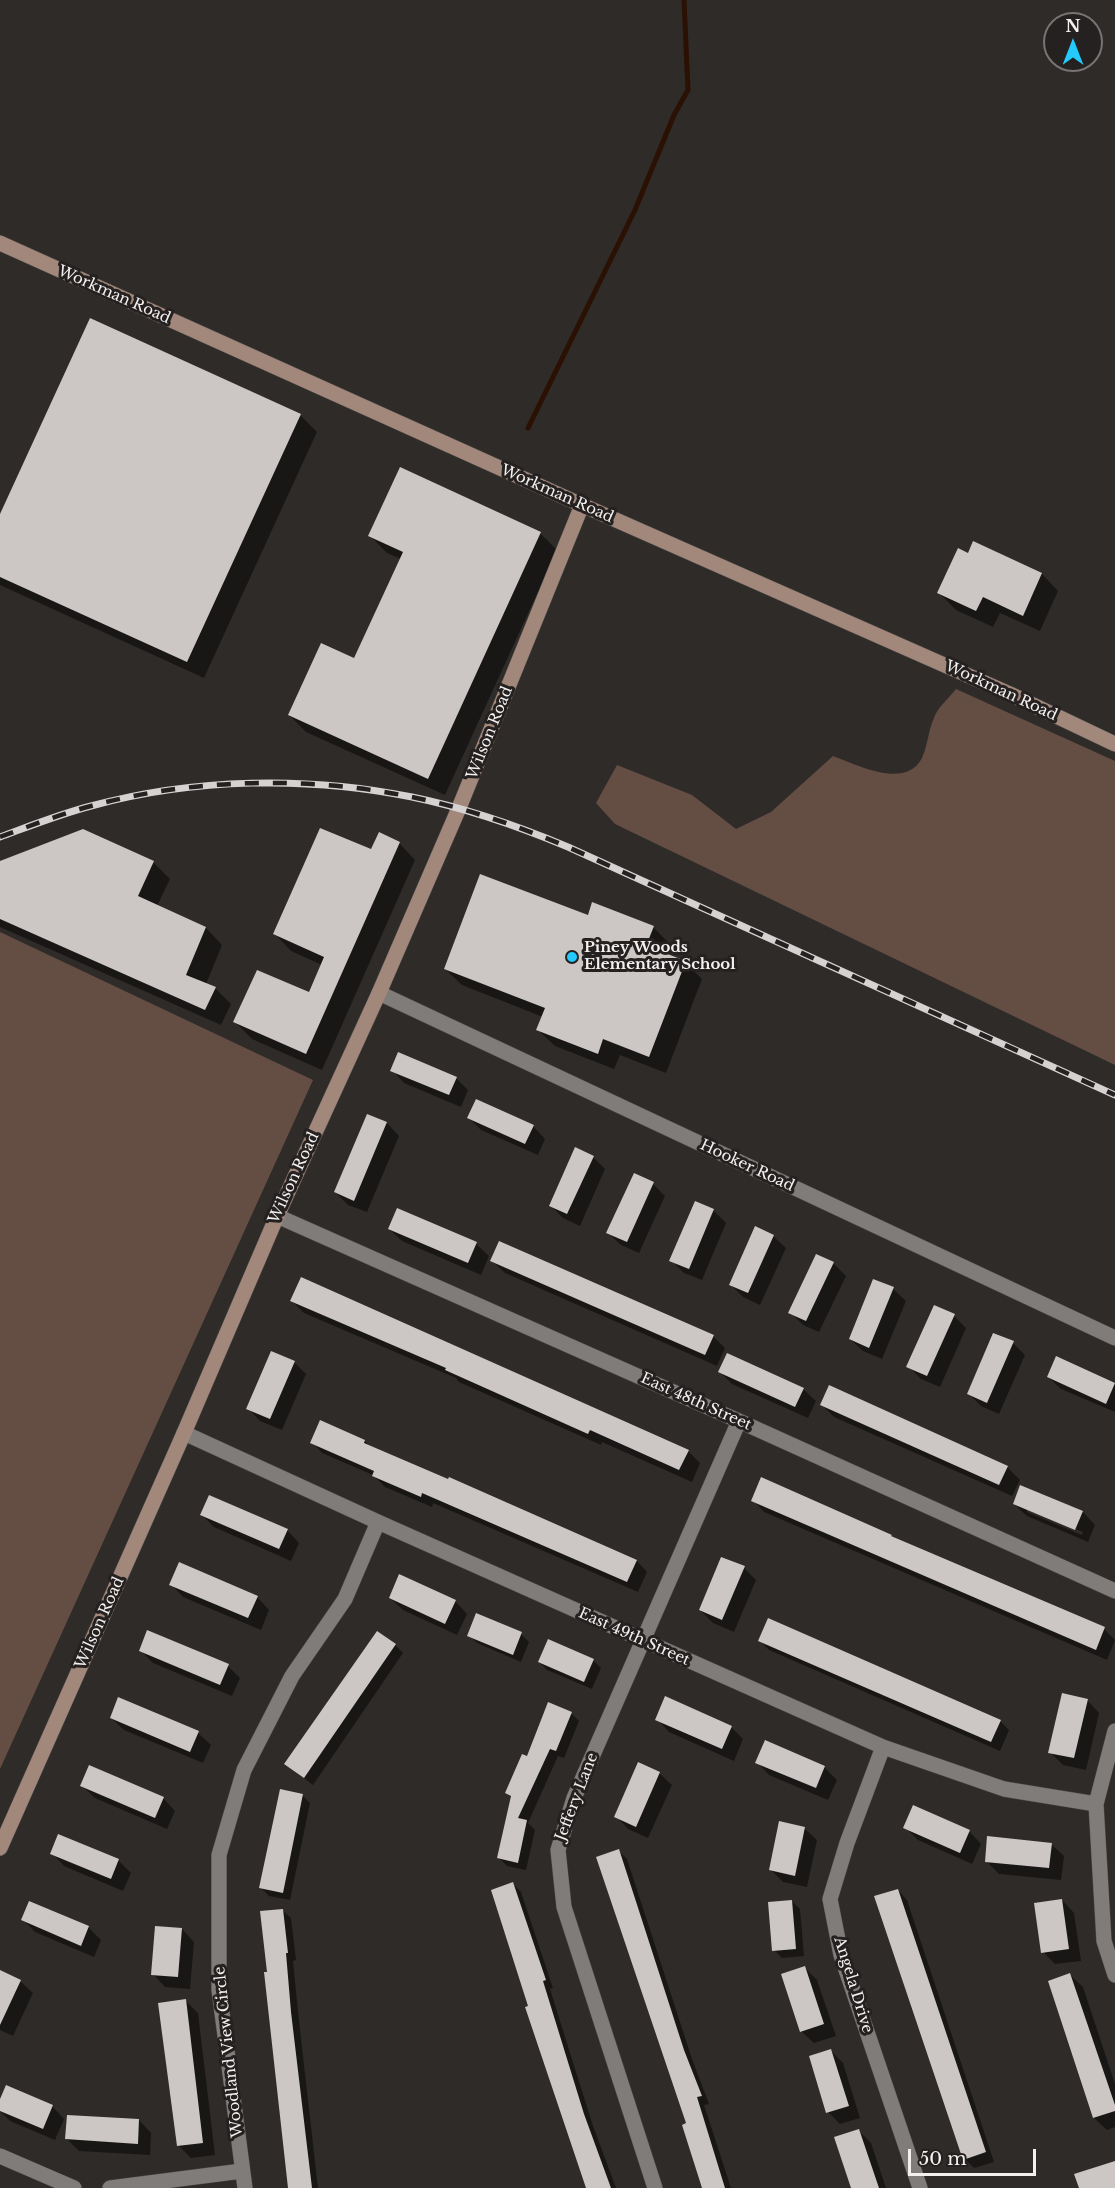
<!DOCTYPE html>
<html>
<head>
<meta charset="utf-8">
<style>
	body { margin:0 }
	#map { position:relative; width:1115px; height:2188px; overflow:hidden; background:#2f2b29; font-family:"Libre Baskerville",serif }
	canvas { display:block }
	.north { position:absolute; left:1043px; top:12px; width:60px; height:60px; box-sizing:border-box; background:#252120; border:2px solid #777473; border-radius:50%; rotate:0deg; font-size:16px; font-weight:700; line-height:24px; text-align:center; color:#f3f0ef }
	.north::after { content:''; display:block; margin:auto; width:21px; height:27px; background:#24c9fe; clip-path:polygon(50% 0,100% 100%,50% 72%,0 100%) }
	.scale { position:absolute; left:908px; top:2149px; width:128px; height:27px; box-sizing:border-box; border:3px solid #f3f0ef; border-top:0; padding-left:8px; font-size:18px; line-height:21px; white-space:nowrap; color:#f3f0ef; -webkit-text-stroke:4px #252120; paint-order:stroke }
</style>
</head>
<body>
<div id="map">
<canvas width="1115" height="2188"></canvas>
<div class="north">N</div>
<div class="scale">50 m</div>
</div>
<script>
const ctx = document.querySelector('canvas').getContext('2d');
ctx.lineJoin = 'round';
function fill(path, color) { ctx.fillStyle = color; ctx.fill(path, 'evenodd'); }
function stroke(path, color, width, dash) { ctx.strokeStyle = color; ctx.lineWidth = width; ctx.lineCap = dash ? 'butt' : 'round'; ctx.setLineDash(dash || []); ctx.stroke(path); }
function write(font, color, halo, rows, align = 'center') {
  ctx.font = font + ' "Libre Baskerville",serif'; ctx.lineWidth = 6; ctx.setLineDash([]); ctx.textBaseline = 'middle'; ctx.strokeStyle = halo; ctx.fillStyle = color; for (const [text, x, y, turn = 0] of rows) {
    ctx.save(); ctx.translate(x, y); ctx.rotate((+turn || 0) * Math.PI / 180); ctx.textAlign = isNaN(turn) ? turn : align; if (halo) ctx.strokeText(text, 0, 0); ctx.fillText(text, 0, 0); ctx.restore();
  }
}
const green = new Path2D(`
	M956,689l159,72v304l-500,-241 -19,-21 21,-38 75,30 44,34 35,-17 62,-56c25,9 72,34 89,2 6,-13 6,-27 12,-40 3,-10 15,-20 22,-29z
	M0,932l313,148 -313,689z`);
const shadow = new Path2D(`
	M300,415l17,17 -113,246 -204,-93v-67z
	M540,533l17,17 -112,245 -139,-63 -17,-17 66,-55 46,-101 -14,-6 -17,-17z
	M974,543l68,31 16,17 -18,40 -40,-18 -7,14 -37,-17 -17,-17 30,-38z
	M399,843l16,17 -93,210 -70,-31 -17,-17 74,-28 13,-29 -31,-14 -16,-17 97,-83z
	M0,862h153l17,17 -13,27 49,22 16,17 -16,39 9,4 16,16 -10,21 -221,-98z
	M588,917l65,10 17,17 -4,11 20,8 16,16 -36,94 -46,-18 -6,14 -59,-23 -17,-16 5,-13 -81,-32 -17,-16z
	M392,1070l64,8 12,12 -7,17 -57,-24z
	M367,1116l20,7 12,13 -32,76 -19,-7 -13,-13z
	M469,1118l64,8 12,13 -7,16 -57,-25z
	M593,1157l12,12 -25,57 -17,-8 -12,-12z
	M653,1184l12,12 -26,57 -18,-8 -13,-12z
	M696,1203l18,8 12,12 -24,57 -18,-7 -13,-13z
	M397,1210l79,34 13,12 -8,19 -79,-34 -13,-12z
	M773,1236l13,12 -26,57 -17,-8 -13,-13z
	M492,1261l221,75 12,12 -8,18 -212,-93z
	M833,1263l13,13 -27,56 -16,-7 -13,-13z
	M874,1281l19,8 13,12 -24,58 -19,-8 -13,-12z
	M292,1301l396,150 12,12 -8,19 -90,-40 -1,3 -142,-63 -3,-4 -152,-65z
	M954,1316l12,12 -26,59 -19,-8 -13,-13z
	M1013,1343l12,12 -26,59 -18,-8 -12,-12z
	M1057,1358l58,26v28l-54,-23 -13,-12z
	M294,1362l12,12 -24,56 -22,-9 -12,-13z
	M720,1372l83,17 13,12 -8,17 -76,-34z
	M822,1405l185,62 13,13 -8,16 -178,-79z
	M365,1441l6,7 78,33 1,-2 187,82 10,11 -9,20 -205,-89 -1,4 -47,-20 -12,-12 -51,-22 -10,-11z
	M762,1479l129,57 4,4 209,89 11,11 -8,20 -343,-148 -11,-12z
	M1021,1487l62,25 12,13 -7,17 -61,-26 -13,-12zM1027,1509l56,23 -1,3 -55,-23z
	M202,1515l85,15 12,13 -8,18 -77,-34z
	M744,1568l12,12 -22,52 -21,-9 -13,-13z
	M171,1584l86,13 12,13 -8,20 -78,-33z
	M390,1598l65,3 12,13 -10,21 -54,-25z
	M521,1634l8,8 -8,20 -44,-19 -8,-8z
	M760,1641l240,80 9,9 -9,21 -231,-101z
	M395,1645l8,8 -90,132 -27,-21z
	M141,1651l87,15 12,12 -8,18 -79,-33z
	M593,1660l8,8 -9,21 -45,-19 -8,-8z
	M119,1699l79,34 13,12 -8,18 -79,-33 -13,-12z
	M1087,1700l12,13 -13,57 -23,-5 -13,-13z
	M571,1713l8,8 -15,37 -6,-2 -30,67 7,7 -9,40 -19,-4 -8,-8 13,-60 -6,-6 21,-34z
	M657,1719l74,8 12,12 -9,22 -65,-29z
	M757,1762l67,5 13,13 -9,20 -59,-25z
	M659,1773l13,12 -24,53 -20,-9 -12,-13z
	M82,1786l81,12 12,13 -8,18 -72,-31z
	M302,1795l8,8 -20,97 -21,-4 -8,-8z
	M905,1827l64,4 12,13 -9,20 -54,-24z
	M804,1828l13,12 -10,47 -24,-5 -12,-12z
	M1051,1844l13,12 -3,24 -62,-6 -13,-13z
	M619,1851l8,8 65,200 17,45 -5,1 27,83h-27z
	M52,1853l66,7 13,13 -8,18 -59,-25z
	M513,1884l8,8 32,96 -3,1 42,134 24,65h-29l-57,-181z
	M898,1890l9,10 87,262 -20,6 -9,-9z
	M1062,1900l12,13 7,48 -26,3 -12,-12z
	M792,1901l8,8 4,47 -22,2 -8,-8z
	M282,1910l9,8 5,42 -3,1 6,60 19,167h-28l-21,-215z
	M23,1920l65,7 13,13 -7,17 -59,-25z
	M182,1929l12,13 -4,47 -25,-2 -12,-13z
	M805,1968l12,12 19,56 -22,7 -13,-12z
	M0,1972l20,9 13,12 -20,43 -13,-6z
	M1070,1975l13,12 32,97v43l-8,3 -13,-12 -45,-136z
	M186,2001l12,12 17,142 -24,3 -13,-13z
	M831,2051l12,12 17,55 -20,6 -12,-12z
	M0,2103l52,3 12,13 -9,21 -45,-19 -10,-10z
	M139,2120l12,13 -1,22 -71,-4 -12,-12z
	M859,2131l12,12 15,45h-33z`);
const stream = new Path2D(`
	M528,428l107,-218 39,-95 14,-25 -4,-90`);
const building = new Path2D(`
	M90,318l211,96 -114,248 -187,-85v-63z
	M400,467l141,65 -113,247 -140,-64 33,-72 33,15 49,-106 -35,-16z
	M973,541l69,32 -19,43 -40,-19 -7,14 -39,-18 21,-45 10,5z
	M320,828l51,21 8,-17 21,10 -94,212 -73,-32 24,-52 52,22 15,-35 -51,-23z
	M83,829l71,32 -16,35 68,31 -20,48 30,12 -11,23 -205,-91v-58z
	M480,874l108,41 4,-13 62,24 -8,20 40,15 -37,96 -46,-18 -5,15 -62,-24 9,-22 -101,-39z
	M398,1052l59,25 -8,18 -59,-24z
	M476,1099l58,26 -9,19 -58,-26z
	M367,1114l20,8 -33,79 -20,-9z
	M575,1147l19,9 -27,58 -18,-8z
	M634,1173l20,9 -27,60 -21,-9z
	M695,1201l19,8 -25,60 -20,-8z
	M397,1208l80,34 -9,21 -80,-34z
	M755,1226l19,9 -26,58 -19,-8z
	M499,1241l215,94 -9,20 -215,-94z
	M816,1254l18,8 -28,59 -18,-8z
	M301,1277l388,173 -10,20 -89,-40 -2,4 -143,-64 1,-2 -156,-67z
	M873,1279l21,8 -25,61 -20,-9z
	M934,1305l21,9 -28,62 -21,-9z
	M993,1333l21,8 -27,62 -20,-9z
	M271,1351l24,10 -25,58 -24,-10z
	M727,1353l77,35 -9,19 -77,-35z
	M1056,1356l59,27 -9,21 -59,-27z
	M829,1385l179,81 -9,19 -179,-80z
	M320,1420l45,20 -1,3 84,36 1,-2 188,83 -10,22 -205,-89 -1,4 -49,-21 2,-5 -64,-28z
	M761,1477l131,58 -1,1 214,91 -9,23 -345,-149z
	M1020,1485l63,26 -8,19 -62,-26z
	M209,1495l79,34 -9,20 -79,-34z
	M721,1557l24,9 -23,54 -23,-10z
	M179,1562l79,34 -10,22 -79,-33z
	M399,1574l57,26 -11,24 -56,-26z
	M476,1613l46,19 -9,23 -46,-19z
	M768,1618l233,102 -10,22 -233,-101z
	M147,1630l82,34 -9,21 -81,-34z
	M377,1631l19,13 -92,134 -20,-14z
	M548,1639l46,20 -10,23 -46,-20z
	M1062,1693l26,6 -14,59 -26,-5z
	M665,1696l67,30 -10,23 -67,-29z
	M118,1697l81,34 -9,21 -80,-34z
	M548,1702l24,10 -16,39 -6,-2 -32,69 9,2 -9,43 -21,-5 14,-62 -6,-3 17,-39 5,2z
	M765,1740l60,26 -9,22 -61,-25z
	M638,1762l22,10 -24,55 -22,-10z
	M89,1765l75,32 -9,21 -75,-32z
	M280,1789l23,5 -20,99 -24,-5z
	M913,1805l57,25 -10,23 -57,-25z
	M779,1821l26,6 -10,49 -26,-6z
	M58,1834l61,25 -8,20 -61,-25z
	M987,1836l65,7 -3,25 -64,-6z
	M619,1849l65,201 18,46 -5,1 28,91h-23l-20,-63 4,-2 -90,-266z
	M513,1882l33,98 -3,1 41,133 27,74h-25l-61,-181 3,-1 -37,-116z
	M898,1889l88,263 -23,8 -89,-264z
	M1062,1899l7,50 -28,4 -7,-50z
	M792,1900l4,49 -24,2 -4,-49z
	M29,1901l60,25 -8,20 -60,-26z
	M283,1909l5,44h-2l5,59 21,176h-24l-24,-216h3l-7,-61z
	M155,1926l27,2 -4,49 -27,-2z
	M805,1966l19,58 -24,8 -19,-58z
	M0,1970l21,10 -21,45z
	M1070,1973l45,132v6l-22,7 -45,-137z
	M186,1999l17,144 -26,3 -19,-143z
	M831,2049l18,57 -23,7 -17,-57z
	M6,2085l47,20 -10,24 -43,-18v-12z
	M67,2115l72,4 -1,25 -73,-5z
	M859,2129l20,59h-28l-17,-51z
	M1115,2161v27h-36l-5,-14z`);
const street = new Path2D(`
	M379,993l736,345
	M277,1216l462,205 376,170
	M184,1433l194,89 505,225 121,42 92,15
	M1115,1731l-19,73 8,137 11,34
	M883,1747l-36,96 -17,56 11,56 79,233
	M0,2156l74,32
	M110,2188l132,-17
	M245,2188l-26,-198v-135l25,-85 48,-94 53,-77 33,-77
	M655,2188l-91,-281 -6,-57 16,-52 165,-377`);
const secondary = new Path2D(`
	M0,243l582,262 428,189 105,50
	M0,1848l184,-415 93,-217 102,-223 80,-185 123,-303`);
const rail = new Path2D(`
	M0,837c30,-11 60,-23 91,-31 102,-28 218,-30 321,-9 54,11 106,29 156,50l547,248`);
const markers = [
	[572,957,6,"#24c9fe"]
];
const streetNames = [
	["Workman Road",114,295,24],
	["Workman Road",557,494,24],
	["Workman Road",1001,691,25],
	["Wilson Road",490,733,-68],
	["Hooker Road",747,1166,25],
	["Wilson Road",294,1178,-65],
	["East 48th Street",696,1402,24],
	["Wilson Road",100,1623,-66],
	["East 49th Street",634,1637,24],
	["Jeffery Lane",577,1797,-69],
	["Angela Drive",853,1985,73],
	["Woodland View Circle",229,2052,-96]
];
const poiNames = [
	["Piney Woods",584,948],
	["Elementary School",584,965]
];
fill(green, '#644e44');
fill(shadow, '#0007');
stroke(stream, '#2b1104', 5);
fill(building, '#ccc7c5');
stroke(street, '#4c4947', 16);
stroke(secondary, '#4c4947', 16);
stroke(street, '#807c7a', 15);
stroke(secondary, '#a2877b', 15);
stroke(rail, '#d5d2d1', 7);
stroke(rail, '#252120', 4.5, [14]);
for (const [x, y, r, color] of markers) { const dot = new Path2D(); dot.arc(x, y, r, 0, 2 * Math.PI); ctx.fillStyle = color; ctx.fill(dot); stroke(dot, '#252120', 2); }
write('15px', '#f3f0ef', '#252120', streetNames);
write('bold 15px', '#f3f0ef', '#252120', poiNames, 'left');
</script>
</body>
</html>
